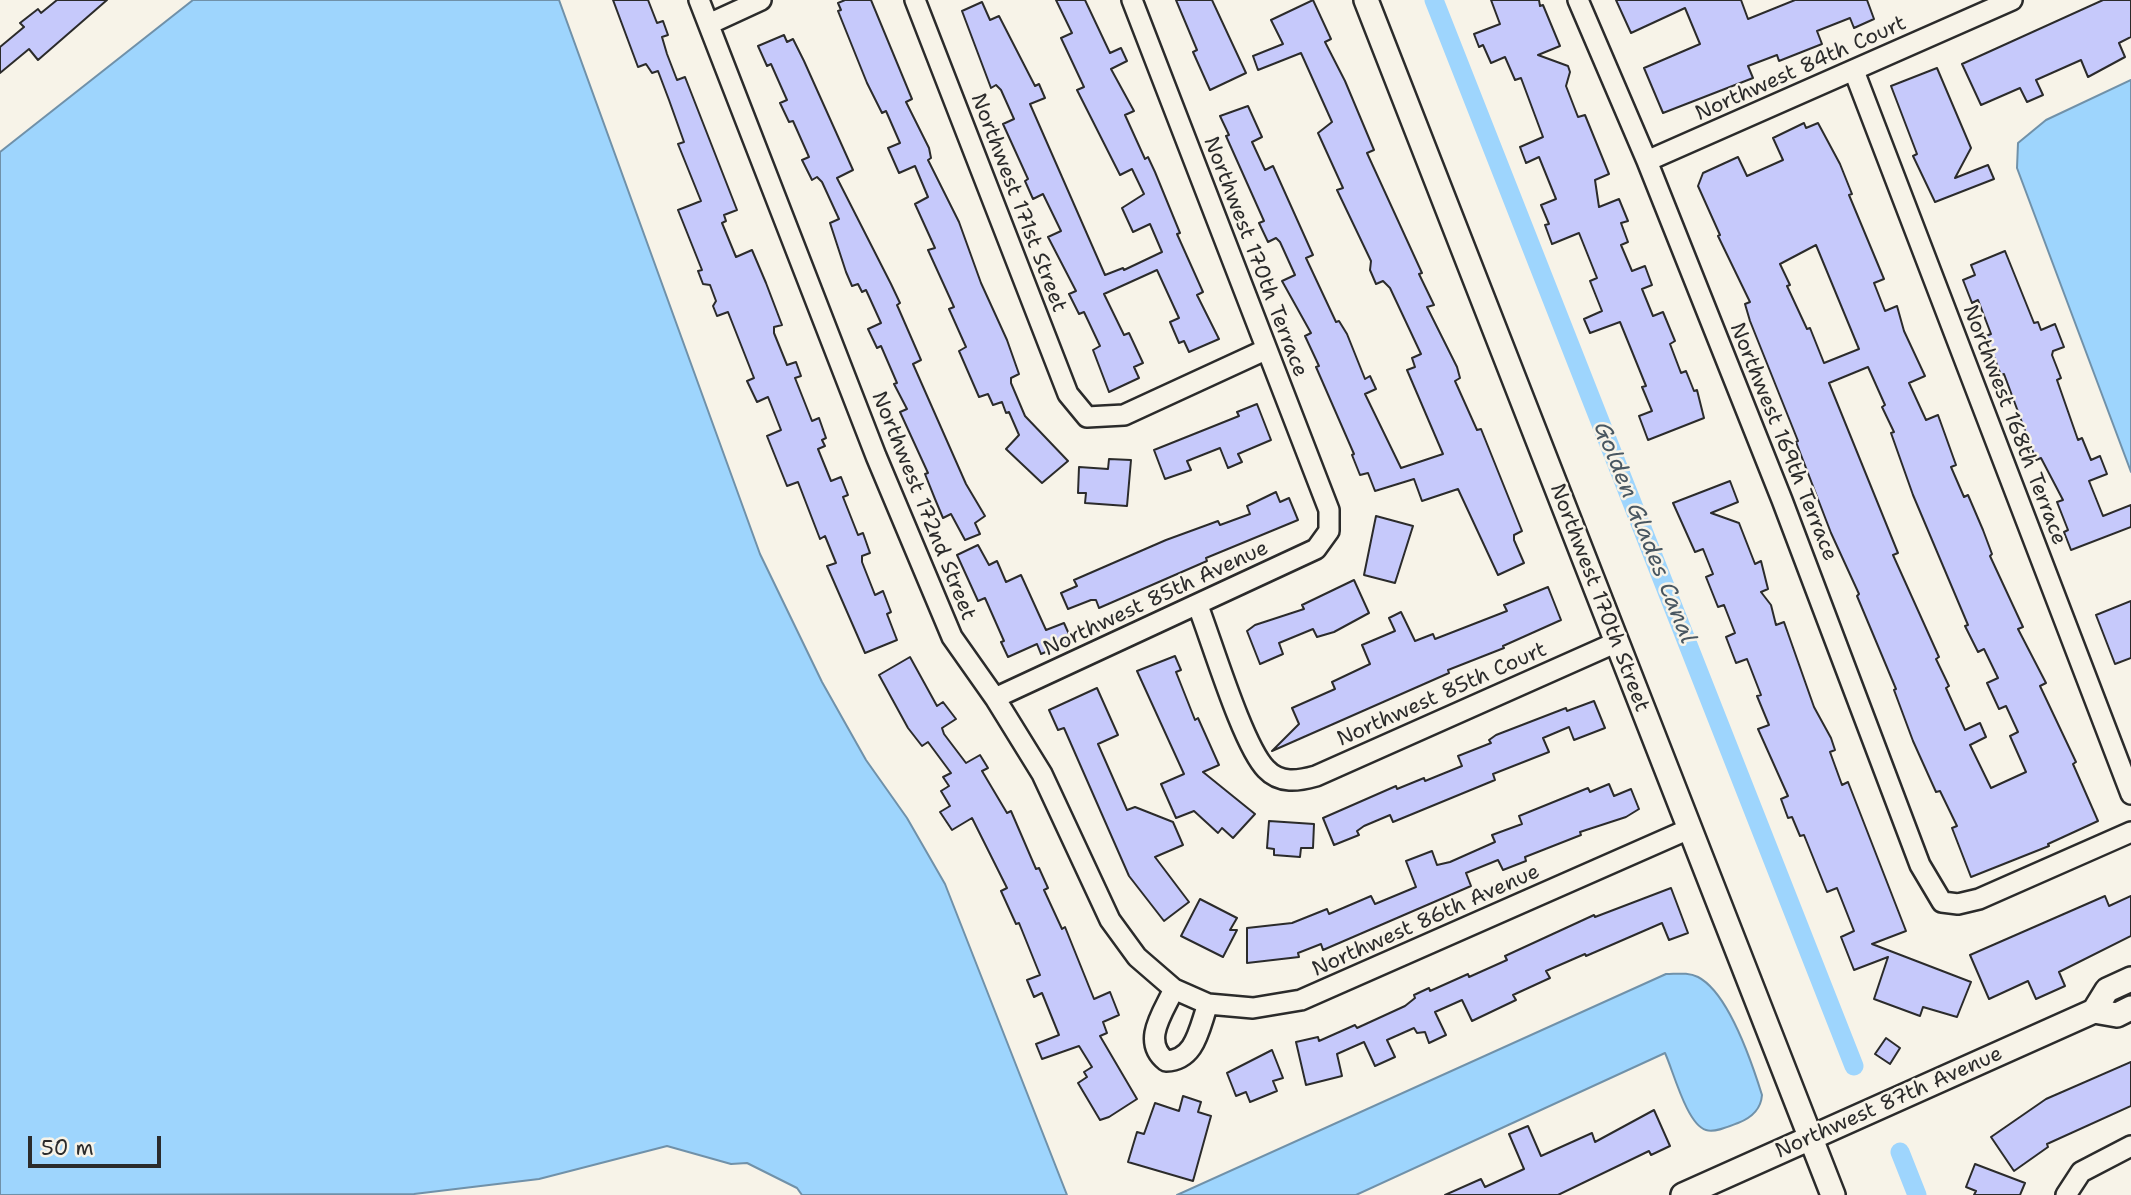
<!DOCTYPE html>
<html>
<head>
<meta charset="utf-8">
<style>
	body { margin:0 }
	#map { position:relative; width:2131px; height:1195px; overflow:hidden; background:#f7f3e8; font-family:"Shantell Sans",sans-serif }
	canvas { display:block }
	.scale { position:absolute; left:28px; top:1136px; width:133px; height:32px; box-sizing:border-box; border:4px solid #2b2b2b; border-top:0; padding-left:9px; font-size:21px; line-height:24px; white-space:nowrap; color:#2b2b2b; -webkit-text-stroke:5px #f7f3e8; paint-order:stroke }
</style>
</head>
<body>
<div id="map">
<canvas width="2131" height="1195"></canvas>
<div class="scale">50 m</div>
</div>
<script>
const ctx = document.querySelector('canvas').getContext('2d');
ctx.lineJoin = 'round';
function fill(path, color) { ctx.fillStyle = color; ctx.fill(path, 'evenodd'); }
function stroke(path, color, width, dash) { ctx.strokeStyle = color; ctx.lineWidth = width; ctx.lineCap = dash ? 'butt' : 'round'; ctx.setLineDash(dash || []); ctx.stroke(path); }
function write(font, color, halo, rows, align = 'center') {
  ctx.font = font + ' "Shantell Sans",sans-serif'; ctx.lineWidth = 5; ctx.setLineDash([]); ctx.textBaseline = 'middle'; ctx.strokeStyle = halo; ctx.fillStyle = color; for (const [text, x, y, turn = 0] of rows) {
    ctx.save(); ctx.translate(x, y); ctx.rotate((+turn || 0) * Math.PI / 180); ctx.textAlign = isNaN(turn) ? turn : align; if (halo) ctx.strokeText(text, 0, 0); ctx.fillText(text, 0, 0); ctx.restore();
  }
}
const water = new Path2D(`
	M193,0h366l201,554 62,128 44,78 41,58 38,66 122,311h-265l-5,-7 -50,-25 -16,1 -64,-18 -128,33 -125,15 -414,1v-1043z
	M2131,80v392l-114,-304 1,-25 28,-23z
	M1666,974c11,0 22,-2 32,3 31,16 54,86 64,118 -1,14 -11,23 -24,28 -8,3 -23,10 -32,7 -19,-5 -33,-60 -41,-77l-309,142h-179z`);
const canal = new Path2D(`
	M1434,0l420,1066
	M1900,1152l17,43`);
const building = new Path2D(`
	M57,0h50l-69,60 -9,-11 -29,24v-26l24,-20 -4,-4 18,-14 3,4z
	M613,0h35l9,23 6,-2 5,14 -6,2 5,17 10,26 8,-3 52,133 -13,5 2,6 -4,2 14,34 16,-7 14,33 16,42 -8,2v6l13,32 9,-3 5,14 -6,2 17,43 7,-3 7,20 -4,2 3,6 -7,3 13,32 10,-4 7,18 -5,2 15,38 5,-2 7,20 -8,3v6l13,33 8,-4 8,21 -4,2 10,26 -32,13 -38,-87 9,-3 -11,-27 -5,3 -22,-57 -11,4 -20,-50 14,-6 -13,-33 -11,5 -10,-21 7,-3 -26,-66 -11,4 -4,-10 3,-5 -6,-16 -7,-1 -5,-13 4,-1 -24,-60 23,-9 -23,-57 6,-2 -15,-42 -11,-29 -6,2 -6,-9 -8,3z
	M845,0h26l41,99 -6,3 23,46 2,10 -3,2 31,62 22,61 26,57 12,34 -8,4v5l14,33 43,45 -26,22 -36,-34 13,-14 -10,-23 -3,1 -4,-11 -9,3 -5,-11 -9,3 -20,-46 7,-4 -17,-38 5,-2 -26,-57 7,-2 -20,-44 13,-7 -13,-31 -16,7 -11,-25 12,-5 -14,-32 -4,2 -15,-30 -29,-72 3,-1 -3,-7z
	M1056,0h29l25,53 11,-5 6,13 -16,8 23,42 -9,4 20,44 3,-2 7,15 25,61 -3,1 26,58 -6,3 22,44 -30,13 -5,-11 -5,2 -9,-21 9,-4 -22,-48 -53,24 20,41 5,-2 14,30 -9,4 5,11 -30,14 -16,-42 7,-4 -16,-34 -5,2 -10,-20 7,-3 -28,-54 13,-6 -18,-37 -10,5 -8,-18 3,-2 -25,-55 11,-5 -13,-29 -5,-5 -5,3 -29,-77 20,-9 8,18 9,-4 36,70 4,-2 6,14 -15,6 75,171 18,-7 1,2 38,-18 -12,-28 -17,8 -11,-24 22,-14 -12,-25 -12,6 -43,-85 7,-3 -23,-49 11,-5z
	M1176,0h36l34,73 -36,17 -17,-38 4,-2z
	M1313,0l18,39 -6,3 20,39 29,69 -7,3 55,120 -3,1 15,31 -7,2 30,60 3,11 -5,3 22,49 4,-1 41,102 -8,4v5l10,23 -26,12 -40,-86 -36,12 -8,-22 -39,12 -7,-18 -8,2 -8,-20 2,-1 -38,-87 3,-1 -14,-30 6,-3 -29,-52 13,-6 -15,-33 -4,-4 -8,4 -9,-19 5,-2 -38,-85 3,-1 -9,-19 28,-10 14,31 -10,5 13,28 8,-4 40,89 -7,3 30,64 3,-1 8,13 18,45 5,-3 6,13 -11,5 36,74 42,-14 -36,-84 8,-3 -3,-9 9,-4 -31,-66 -7,-7 -7,3 -6,-14 1,-9 -34,-71 6,-2 -25,-55 14,-11 -31,-69 -43,17 -5,-14 30,-12 -12,-24z
	M1491,0h48l1,6 3,-1 17,41 -22,9 30,11 2,6 -4,14 12,31 7,-2 24,59 -14,6 4,27 20,-8 9,22 -7,2 7,19 -7,3 11,26 13,-5 7,19 -10,4 11,27 10,-4 12,29 -5,3 11,29 5,-2 8,20 3,-1 7,28 -56,22 -9,-24 13,-5 -10,-24 4,-1 -26,-64 -30,11 -6,-14 18,-8 -12,-30 7,-3 -18,-45 -27,11 -7,-19 4,-1 -8,-19 15,-6 -17,-42 -13,6 -6,-16 23,-10 -22,-59 -6,2 -10,-23 -14,6 -8,-18 -4,2 -5,-13 26,-10z
	M1616,0h125l7,19 47,-19h72l7,19 -20,9 -4,-10 -33,13 5,13 -43,17 -2,-6 -29,11 5,12 -90,35 -19,-45 56,-24 -15,-36 -54,25z
	M2103,0h28v37l-12,6 6,14 -37,20 -7,-17 -45,20 7,15 -16,7 -7,-14 -39,17 -19,-41z
	M784,35l3,7 6,-3 11,22 49,109 -16,8 54,106 9,19 -3,2 24,55 -8,4 53,120 19,32 -10,7 5,11 -15,6 -14,-26 -8,4 -8,-19 -10,-25 3,-1 -28,-61 7,-3 -13,-25 3,-1 -16,-37 -4,2 -9,-19 13,-6 -15,-33 -4,2 -4,-8 -6,2 -6,-14 -16,-49 9,-4 -17,-37 -5,-5 -5,3 -10,-20 7,-3 -16,-36 -4,1 -9,-19 7,-3 -16,-36 -4,2 -9,-20z
	M1937,68l34,80 -16,30 33,-13 6,14 -59,23 -22,-46 4,-2 -26,-68z
	M1804,123l2,5 12,-5 22,41 12,30 -3,1 35,84 -10,4 11,28 12,-5 7,25 21,45 -16,7 17,37 12,-5 18,50 -5,2 13,30 4,-2 15,35 9,24 -2,2 33,71 -5,2 28,54 -6,3 36,76 -3,2 25,57 -50,23 1,2 -78,31 -19,-49 5,-2 -17,-35 -4,1 -23,-51 -19,-51 2,-1 -39,-93 2,-2 -28,-61 -35,-91 2,-1 -48,-120 -5,-17 5,-2 -32,-66 2,-1 -22,-49 5,-13 35,-16 9,19 36,-16 -10,-22zM1816,245l43,104 -35,14 -14,-35 -3,1 -20,-43 3,-1 -10,-21zM1868,367l17,38 -3,2 12,25 -3,1 22,62 55,130 -3,1 13,26 6,-3 14,29 -11,5 12,26 7,-3 12,26 -8,4 16,36 -35,16 -21,-43 16,-8 -6,-14 -15,7 -19,-42 3,-2 -13,-27 3,-2 -46,-102 5,-2 -69,-170z
	M2005,251l29,72 4,-1 3,8 14,-6 9,23 -11,4 -1,4 9,23 -4,2 21,60 4,-2 9,22 9,-4 7,18 -18,7 14,35 28,-11v22l-60,23 -7,-18 4,-2 -11,-28 6,-2 -22,-42 -5,2 -32,-86 -3,1 -15,-39 5,-2 -13,-34 -6,3 -9,-23 12,-5 -4,-10z
	M1257,404l14,36 -33,14 4,8 -14,6 -8,-20 -33,13 4,9 -26,9 -11,-29 85,-34 -2,-4z
	M1109,459l22,1 -4,46 -42,-3 1,-10h-8l1,-26 29,2z
	M1730,481l8,21 -27,11 28,10 16,41 6,-3 7,28 -7,3 10,13 5,20 8,-3 30,85 17,31 4,12 -5,2 12,33 6,-3 58,149 -34,13 99,38 -14,35 -34,-10 -3,9 -46,-17 14,-42 -34,13 -13,-33 13,-6 -17,-43 -10,4 -23,-57 -4,1 -8,-19 -4,1 -7,-19 7,-3 -30,-67 11,-4 -12,-29 4,-1 -14,-36 -11,4 -10,-26 9,-4 -11,-28 -6,2 -12,-30 7,-3 -10,-25 -8,3 -22,-49z
	M1276,492l4,10 9,-4 9,22 -92,38 1,3 -108,47 -3,-8h-5l-23,9 -7,-16 16,-7 -3,-6 92,-40 52,-19 2,4 30,-11 -3,-8z
	M1376,516l37,10 -18,57 -31,-8z
	M978,545l11,20 8,-4 9,21 15,-7 25,55 18,-7 8,18 -31,13 -4,-10 -29,13 -7,-15 3,-1 -19,-43 -7,3 -21,-46z
	M1354,580l15,33 -35,19 -17,5 -4,-8 -34,14 4,11 -23,10 -13,-33 8,-6 49,-16 -2,-4z
	M1548,587l13,33 -58,26 1,2 -56,22 1,3 -177,78 27,-27 -7,-16 43,-19 -3,-7 38,-18 -8,-19 33,-14 -6,-13 12,-6 14,29 18,-7 2,5 72,-28 -3,-6z
	M2131,601v57l-16,6 -19,-49z
	M1175,656l6,14 -5,2 19,48 3,-2 21,47 -16,7 52,42 -22,24 -11,-10 -4,5 -24,-22 -18,7 -15,-34 23,-10 -47,-103z
	M910,657l27,49 6,-4 13,17 -14,9 2,6 22,29 14,-8 8,13 -6,3 25,42 4,-2 25,58 3,-1 9,20 -4,2 18,39 3,-2 29,72 16,-7 9,23 -16,7 4,11 -7,3 37,63 -28,18 -9,3 -22,-37 9,-6 -3,-5 8,-5 -13,-21 -37,13 -6,-15 23,-9 -17,-42 -8,4 -7,-17 13,-5 -21,-52 -3,1 -15,-33 6,-3 -35,-70 -20,12 -12,-18 10,-6 -9,-15 8,-5 -6,-9 8,-4 -23,-31 -6,4 -14,-18 -29,-53z
	M1097,688l21,47 -20,9 29,66 8,-3 38,15 10,23 -28,12 34,45 -25,19 -35,-45 -65,-148 -6,2 -9,-20z
	M1594,701l11,27 -31,12 -5,-13 -26,11 6,14 -56,22 2,6 -102,42 -3,-7 -26,11 -7,5 2,4 -25,10 -11,-27 73,-32 1,3 27,-11 1,3 37,-15 -4,-10 33,-13 -2,-3 7,-5 70,-27 1,3z
	M1609,784l5,12 17,-7 8,20 -13,8 -46,15 1,3 -56,22 1,4 -23,9 -5,-10 -32,13 5,13 -148,64 -2,-6 -23,9 1,4 -52,6v-35l45,-5 35,-14 2,5 42,-18 4,8 41,-17 -10,-26 26,-10 5,14 13,-3 45,-20 -3,-7 30,-11 -3,-8 69,-28 2,4z
	M1269,821l45,3 -1,24h-12l-1,9 -26,-2v-6l-7,-1z
	M1671,888l17,45 -19,7 -7,-17 -76,33 -1,-2 -39,17 4,7 -37,17 3,5 -44,21 -10,-21 -27,12 11,23 -17,8 -4,-11 -8,1 -3,-5 -27,12 8,17 -20,9 -11,-24 -27,12 5,22 -36,9 -10,-43 22,-5 1,4 36,-16 2,3 48,-22 10,-8 -1,-3 15,-7 1,3 38,-17 1,3 38,-17 -2,-4 89,-41 1,2z
	M2105,896l4,10 22,-10v40l-72,36 6,14 -29,13 -8,-18 -39,18 -19,-44z
	M1200,899l37,19 -7,12h7l-14,27 -42,-21z
	M1886,1038l14,10 -10,16 -15,-10z
	M1272,1050l11,28 -10,3 4,10 -27,11 -4,-10 -10,4 -9,-23z
	M2131,1062v44l-84,38 1,3 -34,24 -23,-34 55,-38z
	M1183,1096l18,6 -3,10 13,4 -18,65 -65,-19 9,-30 7,2 11,-31 24,8z
	M1654,1110l16,36 -19,9 -2,-4 -91,44h-113l36,-16 4,8 39,-18 -15,-35 19,-8 13,30 51,-23 3,9z
	M1975,1164l50,19 -5,12h-46l2,-4 -10,-4z`);
const minor = new Path2D(`
	M699,0l177,456 76,181 43,61 47,76 68,146 27,37 37,32 34,15 45,4 48,-8 388,-171
	M915,0l153,394 19,23 37,-2 141,-65
	M1578,0l69,161 135,339 138,365 22,37 16,2 21,-5 152,-67
	M709,24l52,-24
	M1854,71l277,723
	M1647,161l365,-161
	M1198,606c14,36 45,140 68,163 14,15 32,12 50,7l301,-134
	M995,698l321,-149 13,-18v-21l-197,-510
	M1174,989c-11,24 -33,52 -8,72 30,-1 33,-33 42,-57
	M2066,1195l15,-23 50,-26`);
const tertiary = new Path2D(`
	M1366,0l467,1195
	M2094,1011l13,-21 24,-11
	M1683,1195l411,-184 23,4 14,-7`);
const streetNames = [
	["Northwest 84th Court",1801,69,-24],
	["Northwest 171st Street",1018,203,69],
	["Northwest 170th Terrace",1255,257,69],
	["Northwest 168th Terrace",2014,425,69],
	["Northwest 169th Terrace",1783,442,68],
	["Northwest 172nd Street",923,506,68],
	["Northwest 170th Street",1599,598,69],
	["Northwest 85th Avenue",1156,599,-25],
	["Northwest 85th Court",1442,695,-24],
	["Northwest 86th Avenue",1426,921,-24],
	["Northwest 87th Avenue",1889,1103,-24]
];
const waterNames = [
	["Golden Glades Canal",1644,533,68]
];
fill(water, '#9ed5fd');
stroke(water, '#7091a9', 2);
stroke(canal, '#9ed5fd', 19);
fill(building, '#c6c9fb');
stroke(building, '#2b2b2b', 2);
stroke(minor, '#2b2b2b', 24);
stroke(tertiary, '#2b2b2b', 28);
stroke(minor, '#f7f3e8', 19);
stroke(tertiary, '#f7f3e8', 23);
write('21px', '#2b2b2b', '#f7f3e8', streetNames);
write('italic 23px', '#485660', '#f7f3e8', waterNames);
</script>
</body>
</html>
